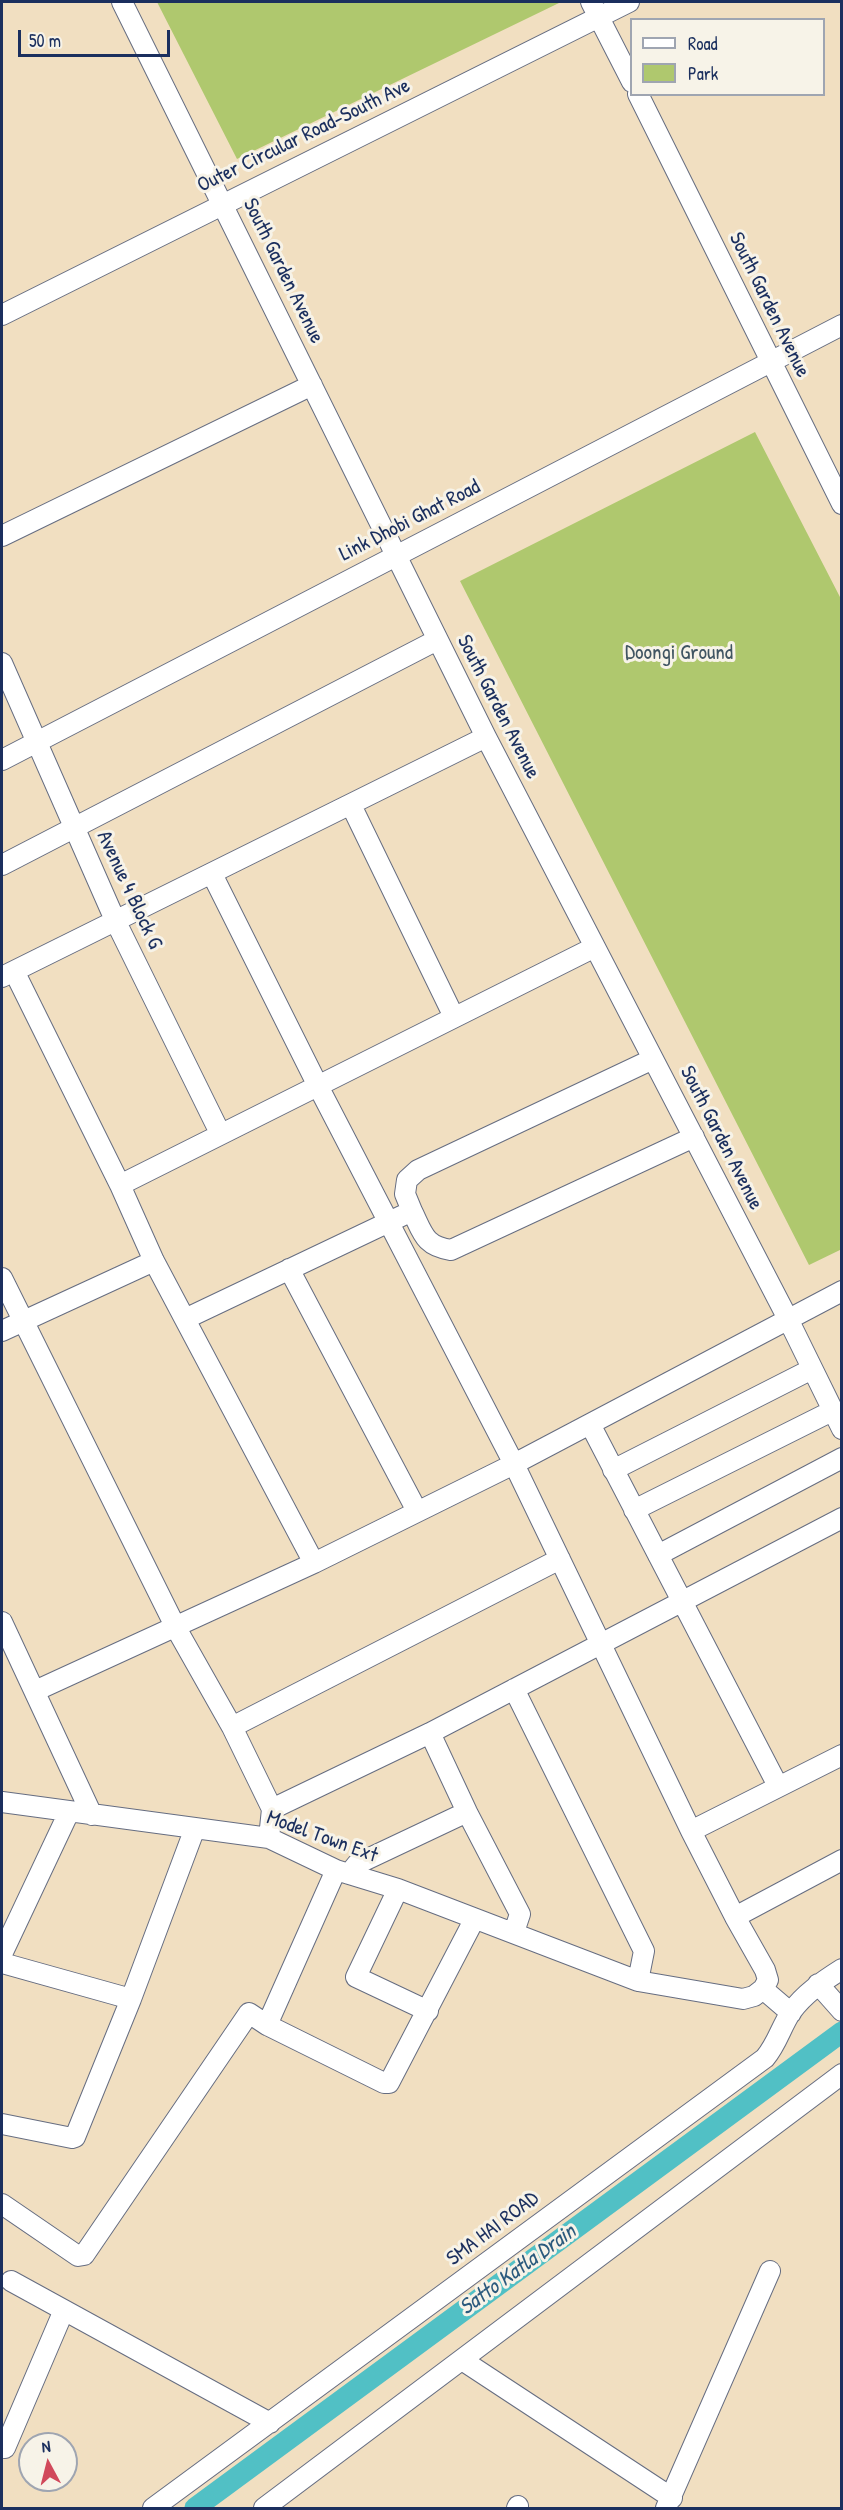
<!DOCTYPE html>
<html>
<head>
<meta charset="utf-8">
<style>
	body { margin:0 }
	#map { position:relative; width:843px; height:2510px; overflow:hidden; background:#f1dfc1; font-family:"Patrick Hand",sans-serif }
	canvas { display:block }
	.frame { position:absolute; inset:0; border:3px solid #1b2f5e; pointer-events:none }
	.legend { position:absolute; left:630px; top:18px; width:195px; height:78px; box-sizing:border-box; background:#f7f3e8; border:2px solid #9fa5b1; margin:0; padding:8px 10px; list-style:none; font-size:18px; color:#1b2f5e }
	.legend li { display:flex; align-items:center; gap:12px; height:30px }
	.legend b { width:30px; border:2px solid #9fa5b1 }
	.north { position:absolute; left:18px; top:2432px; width:60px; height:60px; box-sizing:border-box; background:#f7f3e8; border:2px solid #9fa5b1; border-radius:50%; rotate:353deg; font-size:16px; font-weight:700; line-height:24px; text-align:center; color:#1b2f5e }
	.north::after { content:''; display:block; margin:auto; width:21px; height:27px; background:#d1495b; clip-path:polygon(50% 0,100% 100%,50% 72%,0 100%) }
	.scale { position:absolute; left:18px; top:30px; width:152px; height:27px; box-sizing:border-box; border:3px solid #1b2f5e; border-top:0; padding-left:8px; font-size:18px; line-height:21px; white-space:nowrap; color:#1b2f5e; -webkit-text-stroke:4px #f7f3e8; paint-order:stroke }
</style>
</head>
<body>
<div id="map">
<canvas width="843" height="2510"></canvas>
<div class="frame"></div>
<ul class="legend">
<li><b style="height:8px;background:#fff"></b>Road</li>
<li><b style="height:16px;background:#afc86e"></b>Park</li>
</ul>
<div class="north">N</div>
<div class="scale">50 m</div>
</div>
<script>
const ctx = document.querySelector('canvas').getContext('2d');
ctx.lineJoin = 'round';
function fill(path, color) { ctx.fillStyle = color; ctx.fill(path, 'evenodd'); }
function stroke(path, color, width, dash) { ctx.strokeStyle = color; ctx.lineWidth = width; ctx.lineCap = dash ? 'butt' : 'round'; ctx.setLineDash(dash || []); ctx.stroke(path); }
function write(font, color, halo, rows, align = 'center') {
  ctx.font = font + ' "Patrick Hand",sans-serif'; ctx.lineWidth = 6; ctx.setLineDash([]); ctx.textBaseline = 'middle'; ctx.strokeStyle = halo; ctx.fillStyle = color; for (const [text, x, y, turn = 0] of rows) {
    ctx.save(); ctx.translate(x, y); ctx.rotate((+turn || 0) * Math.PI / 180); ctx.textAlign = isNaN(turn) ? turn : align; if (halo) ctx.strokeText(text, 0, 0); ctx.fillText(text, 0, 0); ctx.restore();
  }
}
const green = new Path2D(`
	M157,2h401l1,1 -322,156z
	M755,432l86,167 1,650 -33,16 -349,-684z`);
const canal = new Path2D(`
	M195,2508l647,-476`);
const minor = new Path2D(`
	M122,2l364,735 302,582 54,110
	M591,2l41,80
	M638,94l204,410
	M2,315l627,-313
	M2,536l310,-151
	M2,663l113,257 105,213
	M2,760l840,-435
	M351,805l103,212
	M2,865l435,-225
	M212,874l106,212 196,378 177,367 44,86 30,53 3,10 -5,9 28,24
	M14,971l106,214 34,76 160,302
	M2,977l484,-240
	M120,1185l475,-238
	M412,1211c11,22 12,35 39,39l243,-113
	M289,1269l128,242
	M2,1278l174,350 56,99 40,82 -3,29
	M185,1319l227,-108 -7,-17 2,-14 11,-10 235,-111
	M2,1331l152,-70
	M590,1424l188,362
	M613,1470l199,-101
	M634,1510l198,-99
	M658,1555l184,-97
	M2,1622l90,193
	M514,1689l130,262 -6,30
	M35,1691l279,-128 200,-99 328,-173
	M232,1727l328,-168
	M430,1733l37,79 53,102 -6,18
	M2,1802l267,36 67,32 62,19 240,92 105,18 11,-3 9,-7
	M272,1809l158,-76 412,-215
	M691,1831l151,-76
	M349,1874l8,-10 110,-52
	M398,1889l-42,88 72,34
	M735,1917l107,-57
	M2,1954l67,-142
	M2,1963l129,36
	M818,1984l24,27
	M267,2025l117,58h5l85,-163
	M2,2124l70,14 3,-1 56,-138 64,-171
	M2,2204l76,52 6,-1 165,-242 18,12 69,-155
	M11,2281l259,142
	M462,2360l210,138
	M5,2448l59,-138
	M153,2508l612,-450c12,-14 16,-31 26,-46 13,-18 32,-31 51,-43
	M264,2508l578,-434
	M517,2508l1,-2
	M666,2508l104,-237`);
const streetNames = [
	["Outer Circular Road-South Ave",304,136,-26],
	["South Garden Avenue",283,271,64],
	["South Garden Avenue",769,305,64],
	["Link Dhobi Ghat Road",410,521,-27],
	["South Garden Avenue",498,707,63],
	["Avenue 4 Block G",129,890,65],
	["South Garden Avenue",721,1138,63],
	["Model Town Ext",322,1837,20],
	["SMA HAI ROAD",493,2229,-37]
];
const parkNames = [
	["Doongi Ground",679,653]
];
const waterNames = [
	["Satto Katla Drain",518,2270,-36]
];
fill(green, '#afc86e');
stroke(canal, '#51c0c5', 21);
stroke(minor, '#666d81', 22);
stroke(minor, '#fff', 20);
write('21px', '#1b2f5e', '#f7f3e8', streetNames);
write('21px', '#405562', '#f7f3e8', parkNames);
write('italic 22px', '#2b5a7d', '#f7f3e8', waterNames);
</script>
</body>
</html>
